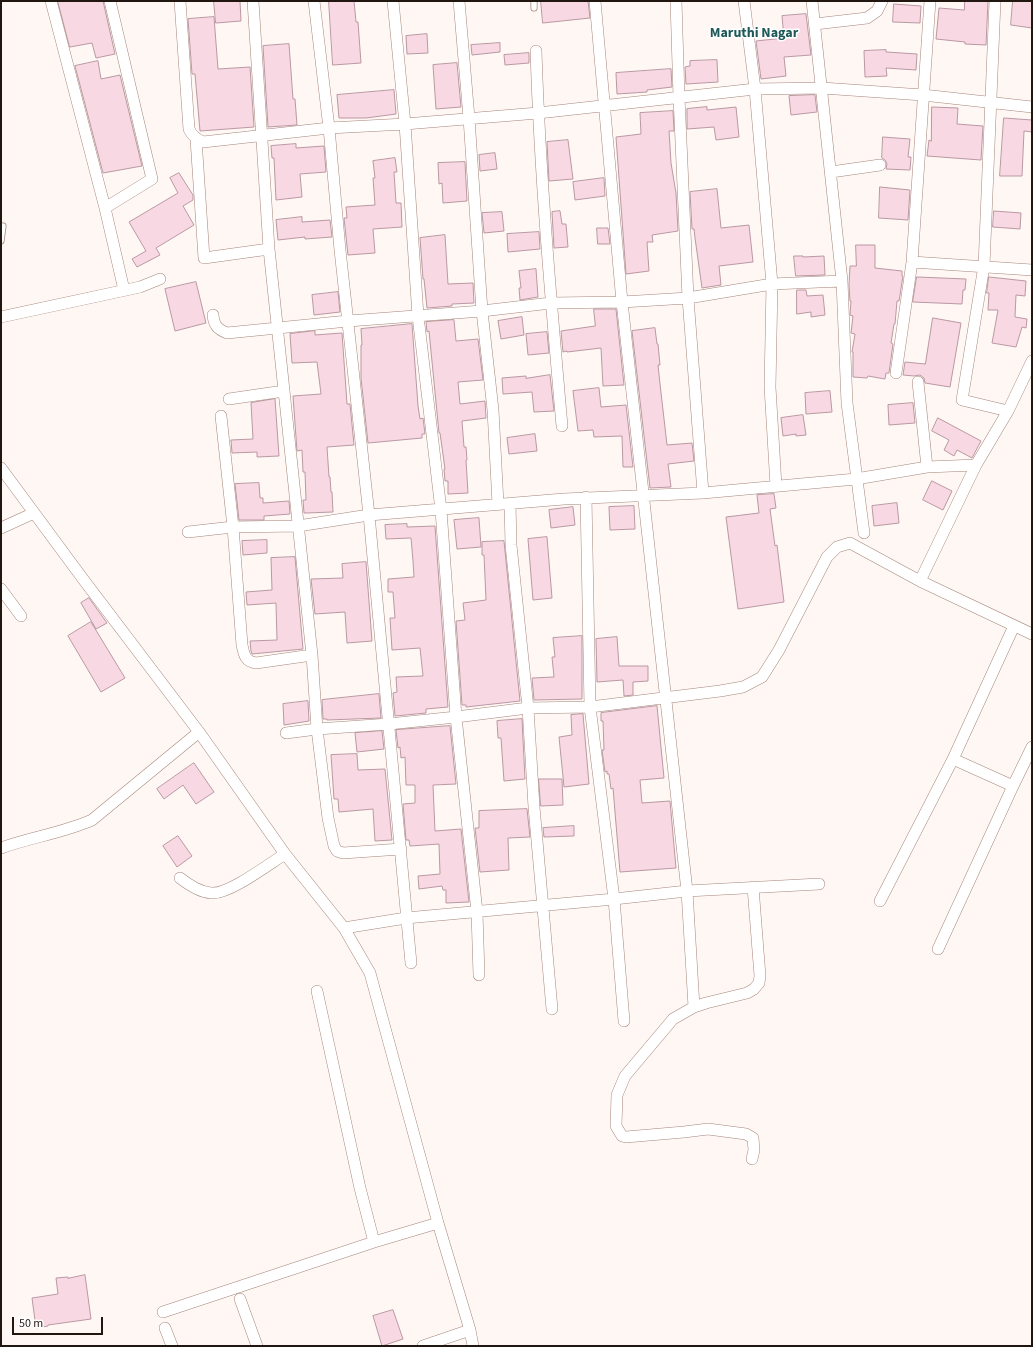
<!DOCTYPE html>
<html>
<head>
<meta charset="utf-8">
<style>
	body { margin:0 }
	#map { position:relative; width:1033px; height:1347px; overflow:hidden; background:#fef7f4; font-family:"Source Sans 3",sans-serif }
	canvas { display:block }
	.frame { position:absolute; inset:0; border:2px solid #221611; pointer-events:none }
	.scale { position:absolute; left:12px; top:1317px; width:91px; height:18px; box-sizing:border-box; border:2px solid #221611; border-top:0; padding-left:5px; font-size:12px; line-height:14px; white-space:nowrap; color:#221611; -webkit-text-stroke:3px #fff; paint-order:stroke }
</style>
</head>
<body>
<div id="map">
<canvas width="1033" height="1347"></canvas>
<div class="frame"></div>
<div class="scale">50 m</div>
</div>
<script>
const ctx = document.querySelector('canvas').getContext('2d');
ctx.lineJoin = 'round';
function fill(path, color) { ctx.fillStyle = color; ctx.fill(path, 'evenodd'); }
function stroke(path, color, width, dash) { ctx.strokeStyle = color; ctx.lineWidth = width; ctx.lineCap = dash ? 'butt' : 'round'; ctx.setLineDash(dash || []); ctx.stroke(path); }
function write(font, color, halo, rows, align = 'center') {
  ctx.font = font + ' "Source Sans 3",sans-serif'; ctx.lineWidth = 3; ctx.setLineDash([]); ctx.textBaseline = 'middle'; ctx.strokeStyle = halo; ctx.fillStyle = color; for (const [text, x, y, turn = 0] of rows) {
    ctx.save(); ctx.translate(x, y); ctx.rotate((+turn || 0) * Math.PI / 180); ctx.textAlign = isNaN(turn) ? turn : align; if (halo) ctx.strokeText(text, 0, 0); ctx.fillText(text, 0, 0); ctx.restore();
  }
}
const building = new Path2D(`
	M58,1h45l12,53 -19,4 -4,-15 -22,4z
	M214,1h26l1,20 -25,2z
	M329,1h25l2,21h2l3,41 -28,2z
	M541,1h47l2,17 -47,5z
	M965,1h23l-2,44 -21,-1v-2l-29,-3 3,-31 25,2z
	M1013,1h19v27l-21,-3z
	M894,4l27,2 -1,17 -27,-1z
	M806,14l5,41 -27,2 2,19 -25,3 -5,-38 28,-3 -2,-22z
	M214,17l4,52 32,-2 4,60 -54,4 -5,-57h-3l-4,-55z
	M427,34l1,19 -21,1 -1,-18z
	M500,43v9l-28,3 -1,-10z
	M289,44l4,55h2l2,26 -29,2 -5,-81z
	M886,50v2l31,2 -1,16 -30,-2 1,8 -22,1 -1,-26z
	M529,53v10l-24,2 -1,-10z
	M717,60l1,22 -32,2 -1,-17 5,-1v-5z
	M98,61l3,18 19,-4 22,91 -39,7 -28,-107z
	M457,63l4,44 -25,2 -3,-44z
	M671,69l1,18 -25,3v2l-30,2 -1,-21z
	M394,90l2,24 -30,4h-27l-2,-23z
	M815,95l2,17 -26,3 -2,-19z
	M707,107v3l29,-3 3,30 -23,3 -2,-13 -27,2v-20z
	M932,107l26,1 -1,16 26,2 -2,34 -54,-4 2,-16 2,1z
	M673,111l1,20h-5l2,32 5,30 2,38 -26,4 1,7h-6l2,29 -23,3 -10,-137 25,-3 -1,-21z
	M1004,118l28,2v12l-8,-1 -2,45h-22z
	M883,137l27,2 -2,18h3l-1,13 -24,-1 1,-5 -2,-4 -3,-2z
	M568,140l5,39 -24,2 -2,-39z
	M296,144v4l28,-2 2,26 -26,2 2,23 -26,3 -2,-42h-2l-1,-12z
	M495,153l2,16 -17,2 -1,-16z
	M395,158l2,14h-3l2,31h5l1,24 -29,2 2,24 -27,2 -4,-37h3l-1,-11 29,-2 -2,-27h2l-2,-17z
	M465,162l2,39 -24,2 -1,-20 -3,1 -1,-21z
	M179,173l14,22v5l-10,6 11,19 -38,23 4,7 -23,12 -5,-8 14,-8 -17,-29 49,-29 -8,-15z
	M604,178l1,18 -30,4 -2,-18z
	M880,187l30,3 -2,30 -29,-2z
	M717,189l4,39 28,-3 4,37 -34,4 2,19 -19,3 -7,-50 -1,-9h-2l-2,-37z
	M560,211l2,13h4l2,23 -14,1 -2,-36z
	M994,211l27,2 -1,16 -27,-2z
	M502,212l2,19 -20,2 -2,-20z
	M302,217v5l28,-2 2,17 -27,2v-2l-27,3 -2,-20z
	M597,228h11l2,16h-12z
	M539,232l1,17 -32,3 -1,-18z
	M445,235l3,49 25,-1 1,20 -22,1v2l-25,2 -3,-29h-1l-3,-41z
	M856,245h19v23l27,3v5h1l-4,25h-2l-2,23h-1l-3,19 2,1 -4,29h-3l-1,6 -17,-3 -1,2 -14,-1v-25h-1l3,-18 -4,-1 2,-17 -3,-1 1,-14h-1l-1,-16 1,-19h6z
	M794,256h9v1l21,-1 1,19 -29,1z
	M536,269l2,28 -18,3 -1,-12h2l-2,-17z
	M917,277l49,2 -1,11h-2l-1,14 -49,-2z
	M989,277l37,4 -1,15 -9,-1 -1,22 12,2 -1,9 -4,-1 -6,20 -24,-4 6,-33h-10l1,-17h-2z
	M196,282l10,41 -31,8 -10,-42z
	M797,290h9l1,6 16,-1 2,20 -14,2v-5l-14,2z
	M338,292l2,20 -26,3 -2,-20z
	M594,309h22l8,76 -21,1 -2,-38 -34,4v-1l-4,1 -2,-21 34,-5z
	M522,317l2,18 -23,4 -3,-18z
	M933,318l28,5 -11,64 -25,-4 -1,-5 -4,-3 -6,1 -11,-1 2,-13 20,2z
	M454,320l2,21 22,-2 5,41 -25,2 2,22 25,-3 1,17 -24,3 2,26h2l1,13h-1l2,33 -20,1v-13h-3l-1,-12h1l-5,-36h-1l-10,-102 -2,1 -1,-10z
	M412,324l6,82 2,13 3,-1 2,16h-3v4l-54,5 -7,-65v-33h1l-1,-16z
	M655,328l2,16h1l2,21h-2l2,19 7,61 25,-2 2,18 -26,3 3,23 -21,1 -18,-157z
	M315,331v4l27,-2 5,71h3l4,41 -27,2 2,30h1l1,15h1l1,20 -27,1h-2l-1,-13h3l-1,-28h-2l-1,-22 -5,1 -4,-55 28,-2 -4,-32 -25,1 -2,-29z
	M547,332l2,21 -21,2 -2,-21z
	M550,375l4,36 -20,1 -2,-20 -29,2 -1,-16 24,-2v2z
	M599,388l2,19 25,-2 7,62h-10l-1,-31 -28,1 -1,-7 -15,1 -5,-40z
	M830,391l2,21 -26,2 -1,-21z
	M275,399l4,57 -22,1v-5l-25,1 -1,-13 22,-1 -2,-36z
	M913,403l2,20 -26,2 -1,-20z
	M803,415l3,20 -10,1v-2l-13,2 -2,-18z
	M938,418l43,23 -9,17 -15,-8 -3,6 -10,-6 5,-10 -17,-9z
	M535,434l2,17 -28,3 -2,-16z
	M932,481l20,10 -9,19 -20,-10z
	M259,483l1,15h3v5l26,-2 1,13 -26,2v4h-25l-4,-36z
	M774,494l2,14 -6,1 5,37 2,-1 7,57 -46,7 -12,-92 33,-4 -2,-18z
	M897,503l2,20 -25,3 -2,-20z
	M634,506l1,23 -25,1 -1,-23z
	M573,507l2,18 -24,3 -2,-18z
	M479,518l2,29 -24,2 -3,-29z
	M407,524v3l28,-1 13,181 -22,2v4l-31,3 -2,-23 4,-1 -1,-15 27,-1 -3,-28 -28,2 -2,-32h5l-2,-26h-5v-13l26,-2 -1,-16 -2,-23 -25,1 -1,-14z
	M547,537l5,61 -19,2 -5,-61z
	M267,540v13l-24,2 -1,-14z
	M504,541l16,160 -54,6v-2h-4l-6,-84 9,-1 -2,-17 23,-3 -2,-45h-2v-13z
	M295,557l8,92 -51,5 -1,-3 -1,-10 27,-1 -1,-37 -29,2 -1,-13 26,-2 -1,-32z
	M366,562l6,79 -25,2 -2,-31 -30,2 -4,-35 32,-1 -1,-14z
	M89,598l18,25 -11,6 -15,-26z
	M91,622l34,56 -24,14 -33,-56z
	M582,636v63l-48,1 -2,-22 22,-1 -2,-20h3l-2,-19z
	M617,637l2,29h29v15l-15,1v13l-9,1 -1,-16 -26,2 -1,-43z
	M379,694l2,24 -54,2v-1h-4l-1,-19z
	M308,701l1,20 -25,4 -1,-21z
	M657,706l7,72 -24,2 2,23 28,-2 6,67 -56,4 -7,-84 -2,1 -2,-15h-2v-3l-2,1 -3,-22h2l-1,-29h-2v-8z
	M583,714l6,70 -25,3 -5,-50 13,-2 -1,-20z
	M522,719l3,60 -21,2 -3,-43h-3l-1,-17z
	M450,726l6,58 -23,1 2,46 26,-2 8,73 -23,1v-13h-3l-1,-4 -23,3 -1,-13 22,-2 -1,-30 -29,2 -1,-6h-3l-3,-36 12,-1v-18h-9l-1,-28 -4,1 -1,-11 -2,1 -2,-18z
	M382,731l2,18 -27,3 -2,-19z
	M357,754l1,16 27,-1 7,71 -17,1 -2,-32 -34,3 -1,-13h-4l-3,-44z
	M194,763l20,29 -18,12 -13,-19 -19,14 -7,-10z
	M539,779h23l1,26 -22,1z
	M527,809l3,28 -22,1 1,32 -29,2 -5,-44h4v-17z
	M574,826v10l-30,1 -1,-9z
	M178,836l14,20 -15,11 -14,-21z
	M85,1275l6,44 -43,6v1l-12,2 -4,-30 26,-4 -2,-16 12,-1v1z
	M393,1310l10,29 -21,7 -9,-30z`);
const lane = new Path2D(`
	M534,1v7
	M1,241l2,-15`);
const street = new Path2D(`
	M51,1l54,207
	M110,1l42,178 -47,29 19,82
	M180,1l9,128c3,7 7,10 14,13l126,-14 76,-4 133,-11 217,-24 67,-1 101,7 109,12
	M253,1l16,248 43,406 5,74 11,89 6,28 3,5 6,2 58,-4
	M314,1l15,127 11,122 29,265 42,448
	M393,1l12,123 13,192 23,194 15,207 21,195 2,63
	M459,1l10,117 13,193 11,99 5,94
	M595,1l27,301 65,589 -73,8 10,122
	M676,1l3,96 9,201 15,195
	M744,1l11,88 17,195 -2,103 6,99
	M812,1l30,280 5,122 17,130
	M995,1l-11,265 -22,134 46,11
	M815,24l52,-6 10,-7 5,-10
	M536,51c4,125 15,250 26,375
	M196,139l8,119 65,-9
	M831,172l49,-7
	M912,262l120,8
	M213,315c1,10 4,14 14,18l121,-12 134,-10 69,-8 71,-1 66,-4 84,-14 70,-3
	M1,317l139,-30 20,-8
	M896,373l16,-111 18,-261
	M918,382l9,85
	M229,399l55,-8
	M221,416l12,111 9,118c2,9 3,17 14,18l56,-8
	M1,468l82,111 116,153 86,122 59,74 26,45 68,250 32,107 3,16
	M510,503l1,42 17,163 6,99 18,202
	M1,528l33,-15
	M188,532l45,-5 65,-1 71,-11 195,-16 139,-6 153,-14 71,-12 49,-2
	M920,581l56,-116 32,-54 24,-50
	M1,589l20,27
	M286,733l31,-4 72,-5 67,-7 72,-9 62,-1 130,-16 23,-4 19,-10 17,-27 48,-93 10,-10 13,-4 70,38 112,53
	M953,759l60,27
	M1,848c30,-11 62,-15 91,-28l107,-88
	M180,878c9,7 19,14 31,15 17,2 58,-29 74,-39
	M880,901l73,-142 61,-133
	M344,928l62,-10 208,-19 -24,-192 -4,-210
	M938,949l75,-163 19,-39
	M317,991l43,197 14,54
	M694,1007l-7,-116 132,-7
	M752,1159l2,-9 -1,-12 -7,-4 -38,-5 -24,3 -58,5 -4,-1 -6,-10 1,-31 8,-19 48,-57 21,-12 12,-4 41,-10 7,-4 5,-6 1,-7 -7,-89
	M240,1299l17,47
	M163,1312l211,-70 64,-19
	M165,1328l7,18
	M423,1346l47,-16`);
const neighbourhoodNames = [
	["Maruthi Nagar",754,34]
];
fill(building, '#f8d8e2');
stroke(building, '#ba98a3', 1);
stroke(lane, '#a6867a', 7);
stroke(street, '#a6867a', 12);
stroke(lane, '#fff', 5.5);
stroke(street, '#fff', 11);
write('bold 14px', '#1e5958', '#fff', neighbourhoodNames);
</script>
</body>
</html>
